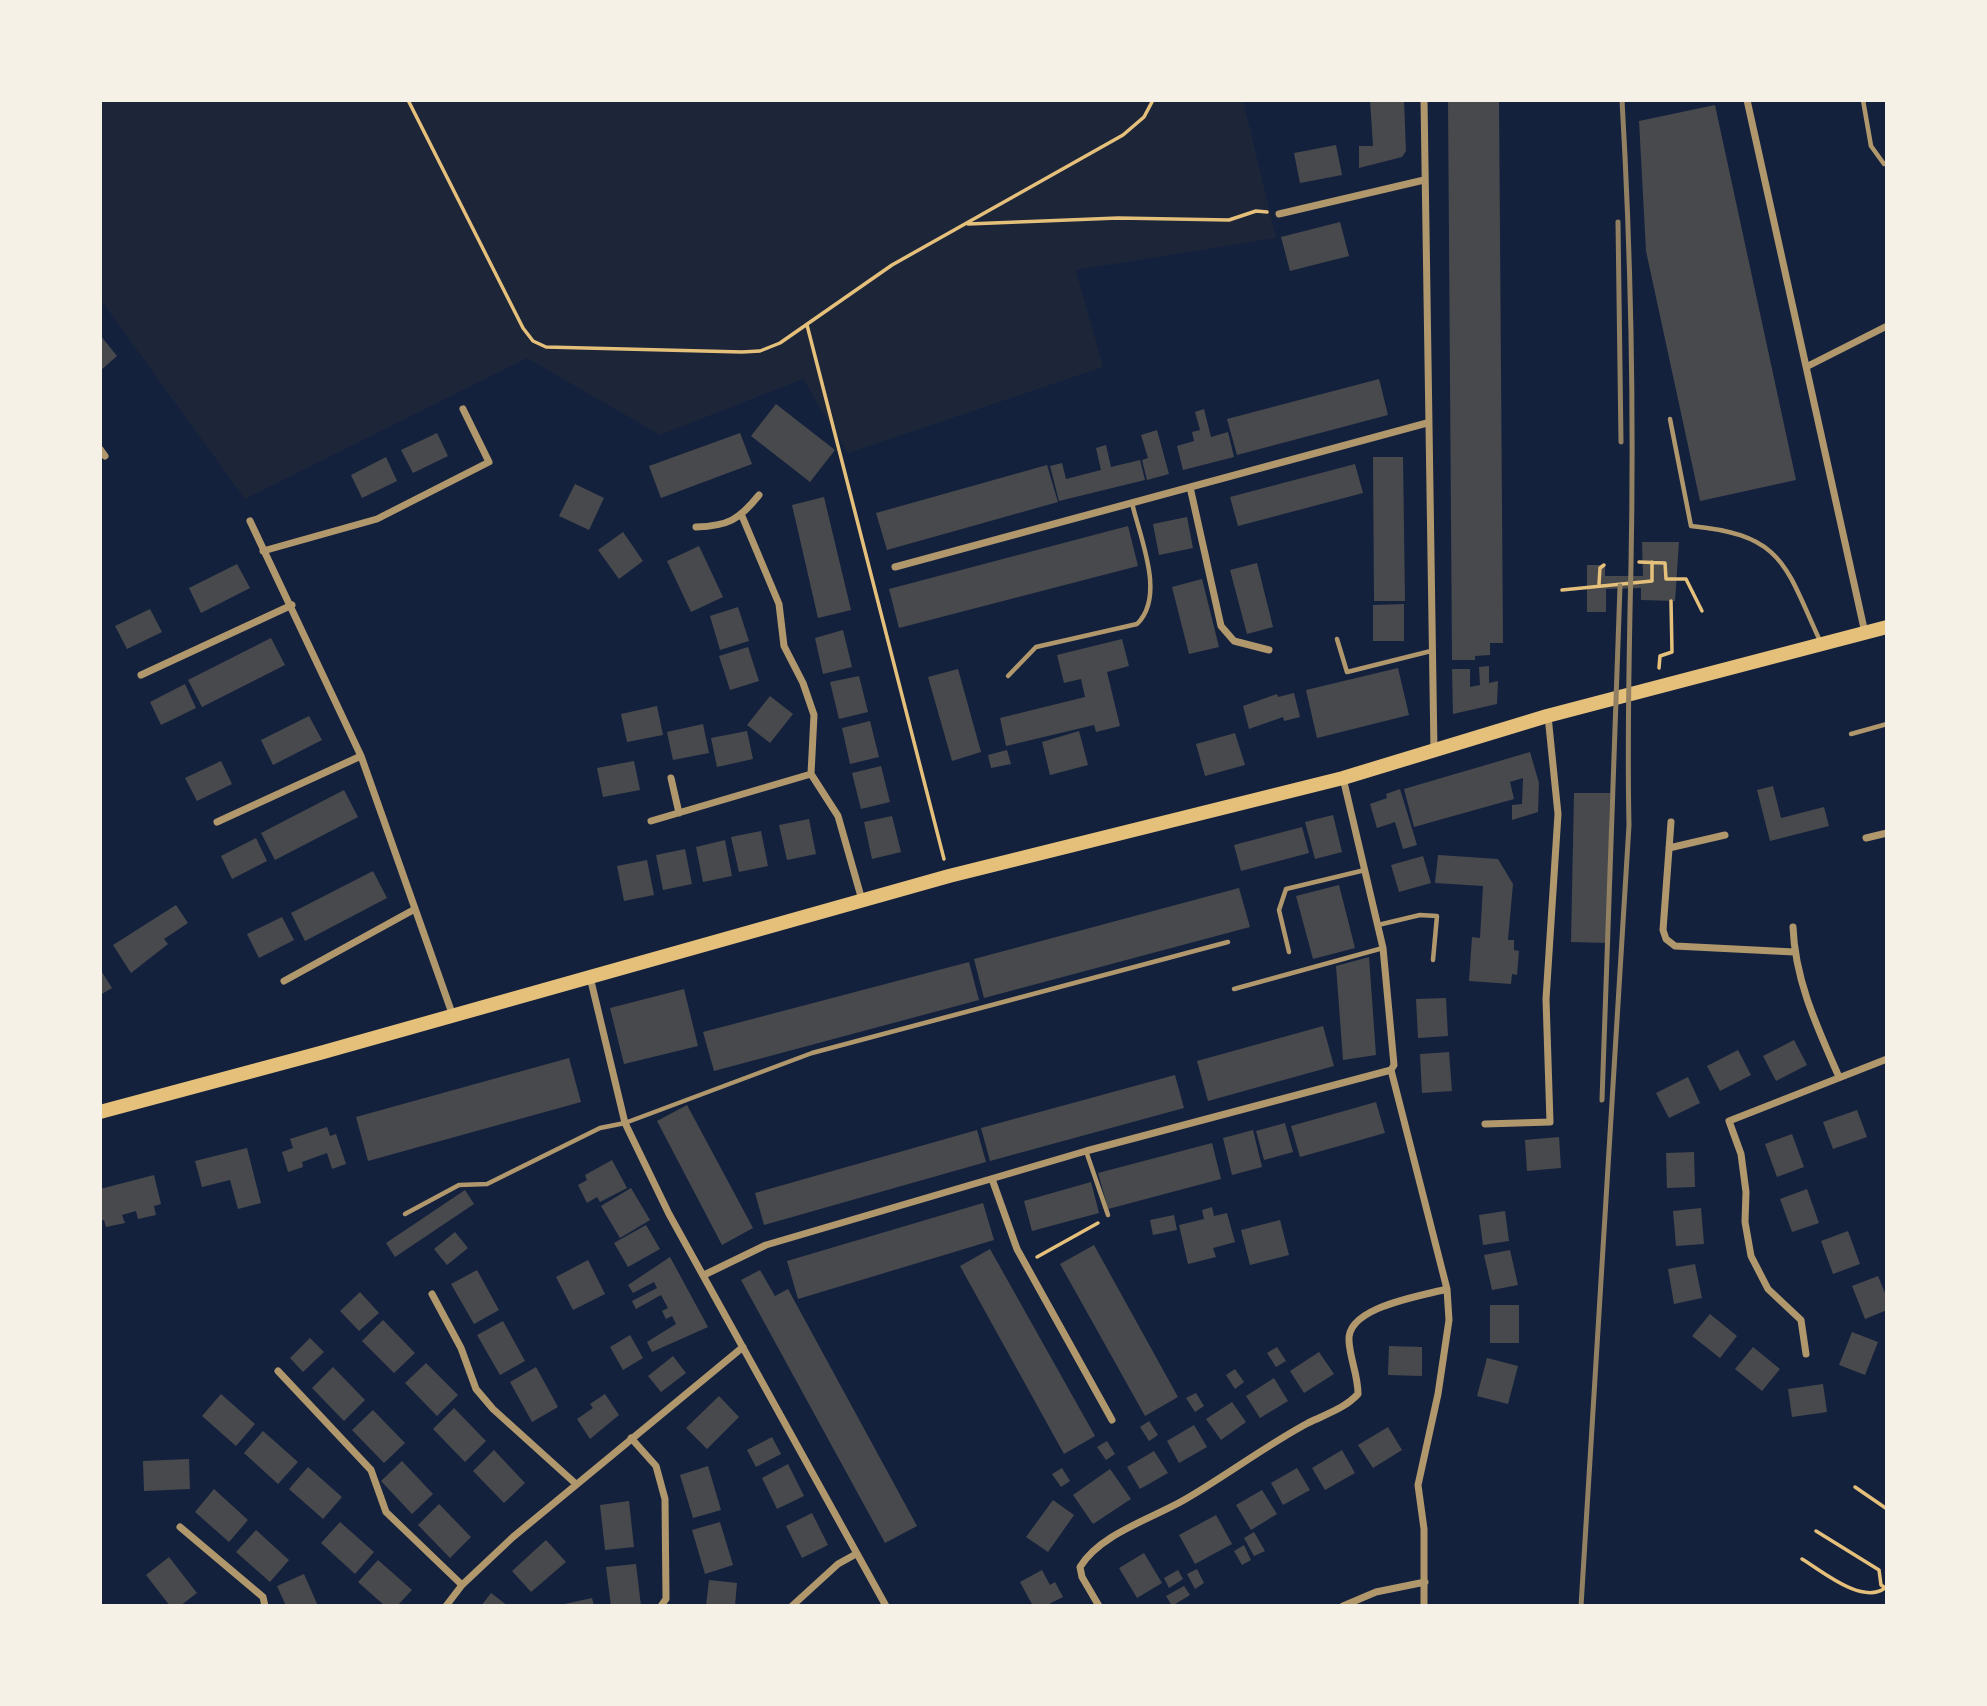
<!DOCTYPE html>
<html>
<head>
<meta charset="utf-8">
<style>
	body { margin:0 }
	#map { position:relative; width:1987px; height:1706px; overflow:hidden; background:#14213d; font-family:Helvetica,sans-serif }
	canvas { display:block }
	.frame { position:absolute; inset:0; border:102px solid #f6f1e7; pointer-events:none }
</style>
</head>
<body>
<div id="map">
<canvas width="1987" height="1706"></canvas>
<div class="frame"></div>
</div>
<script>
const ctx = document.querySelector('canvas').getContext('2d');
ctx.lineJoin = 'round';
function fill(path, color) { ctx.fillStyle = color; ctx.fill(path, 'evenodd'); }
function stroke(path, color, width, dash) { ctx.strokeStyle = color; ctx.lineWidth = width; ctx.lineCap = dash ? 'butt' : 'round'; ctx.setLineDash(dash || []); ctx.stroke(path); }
const green = new Path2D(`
	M100,100h1143l33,138 -200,32 27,97 -255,86 -45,-74 -143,56 -133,-77 -282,141 -145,-200z`);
const building = new Path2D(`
	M1370,100h34l2,51 -4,6 -43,11v-22h14z
	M1448,100h51l4,543h-13v12l-15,1v4h-23z
	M1715,105l81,375 -96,21 -54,-250 -7,-130z
	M1336,145l6,30 -42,8 -6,-30z
	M1340,222l9,34 -59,15 -9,-34z
	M100,335l17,21 -17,15z
	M1379,379l9,36 -151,40 -10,-36z
	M776,404l59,46 -25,32 -59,-46z
	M1204,409l7,28 17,-5 6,25 -51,13 -6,-24 17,-5 -2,-9 8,-2 -5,-18z
	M1157,430l12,44 -22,6 -5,-20 6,-2 -7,-23z
	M437,433l11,23 -35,17 -12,-23z
	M740,433l12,31 -91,34 -12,-32z
	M1106,445l5,22 29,-7 5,20 -86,21 -9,-35 12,-3 4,16 35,-9 -5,-22z
	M386,457l11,24 -35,17 -11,-23z
	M1373,457h30l2,144h-31z
	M1355,464l8,29 -125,33 -8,-29z
	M1047,465l11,37 -171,48 -11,-37z
	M575,484l29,14 -15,32 -30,-14z
	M824,497l27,113 -33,8 -26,-113z
	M1187,517l6,31 -34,7 -6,-31z
	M1128,526l10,40 -239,62 -10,-39z
	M623,532l20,29 -24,18 -21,-29z
	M1642,542h37l-4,59 -34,-1v-12l-35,1v23h-19v-47h18v11h38z
	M699,546l24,51 -32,15 -24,-51z
	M1257,563l16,64 -26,7 -17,-64z
	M237,564l13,24 -49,25 -12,-25z
	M1202,579l17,68 -30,7 -17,-67z
	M1404,604v37h-31v-36z
	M738,607l11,34 -29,9 -10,-34z
	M150,609l12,23 -35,17 -12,-23z
	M843,630l9,37 -29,7 -8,-36z
	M271,638l14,27 -83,42 -14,-27z
	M1122,639l7,27 -22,6 13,54 -24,6 -2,-7 -88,21 -6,-28 85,-21 -4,-18 -17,4 -7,-28z
	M748,647l11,34 -29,9 -11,-34z
	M1489,666v17l9,-2 -1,23 -44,10 -1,-45h18v18l10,-2 -1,-18z
	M1398,668l11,47 -92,23 -11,-48z
	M958,669l23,83 -29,9 -24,-84z
	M859,676l9,36 -29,7 -9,-37z
	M185,684l11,24 -35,17 -11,-23z
	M1294,693l6,24 -16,4 -1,-4 -34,12 -6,-23 34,-12 1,3z
	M770,696l23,18 -23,29 -23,-18z
	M657,706l6,29 -36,7 -6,-28z
	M309,716l13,24 -49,25 -12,-25z
	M870,721l9,36 -29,7 -8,-36z
	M703,724l6,29 -36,7 -6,-28z
	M747,731l6,28 -36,8 -6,-29z
	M1079,731l9,34 -38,10 -8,-33z
	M1235,733l10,32 -40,11 -9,-32z
	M1007,750l4,14 -20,4 -3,-13z
	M1530,752l9,31 -1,29 -26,8v-15l10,-1 1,-26 -13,4 4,17 -100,28 -10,-38z
	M221,761l11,23 -35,17 -12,-23z
	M634,761l6,29 -37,7 -6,-29z
	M881,766l9,36 -29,7 -9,-36z
	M1773,786l8,32 43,-11 5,19 -59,15 -13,-51z
	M1400,789l17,56 -14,4 -8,-27 -18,6 -7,-24 17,-6 -1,-4z
	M344,790l14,27 -83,43 -14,-27z
	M1574,793h36l-3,150 -36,-1z
	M1333,815l9,37 -27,7 -10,-37z
	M892,816l9,36 -29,7 -8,-37z
	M809,819l7,35 -29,6 -8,-35z
	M1302,827l7,26 -68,18 -7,-26z
	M761,831l7,35 -29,6 -8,-35z
	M256,838l11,23 -35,18 -11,-23z
	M725,840l7,36 -29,6 -7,-35z
	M685,849l7,35 -29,6 -7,-35z
	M1438,855l60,4 15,25 -5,56h6v10l5,1 -2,24 -5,-1 -1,10 -42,-3 3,-44 8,1 3,-52 -48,-3z
	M1423,856l8,27 -32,9 -8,-27z
	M647,860l7,35 -30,6 -7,-35z
	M373,871l14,27 -82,43 -14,-28z
	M1339,885l16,63 -42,11 -17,-63z
	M1239,888l11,39 -266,71 -10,-39z
	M176,905l12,18 -24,16 4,5 -37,29 -18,-28z
	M282,917l12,23 -35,18 -12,-24z
	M1369,957l7,98 -33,5 -7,-94z
	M969,962l10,38 -265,71 -11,-39z
	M100,969l12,19 -12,7z
	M684,989l14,57 -74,18 -14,-56z
	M1446,998l2,38 -30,2 -2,-39z
	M1323,1026l11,40 -126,35 -11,-40z
	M1794,1040l13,25 -31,16 -13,-25z
	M1738,1050l13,25 -31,16 -13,-25z
	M1449,1052l3,39 -30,2 -2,-39z
	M569,1058l12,44 -213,59 -12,-44z
	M1175,1075l9,33 -194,53 -9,-33z
	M1688,1077l12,26 -31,15 -13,-25z
	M1376,1102l9,31 -85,24 -9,-31z
	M687,1105l66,123 -31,17 -65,-124z
	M1857,1110l10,27 -34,12 -10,-27z
	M1285,1123l8,29 -29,8 -8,-29z
	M327,1127l3,9 6,-2 10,30 -14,5 -5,-16 -25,9 1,5 -15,5 -6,-20 11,-4 -3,-9z
	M977,1130l9,32 -222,63 -9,-32z
	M1253,1130l9,37 -30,8 -9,-37z
	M1792,1134l12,33 -27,10 -12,-33z
	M1559,1137l2,31 -34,3 -2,-31z
	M1212,1143l9,36 -113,30 -10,-36z
	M247,1148l14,55 -23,6 -8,-29 -28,7 -7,-26z
	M1694,1152l1,35 -28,1 -1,-35z
	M612,1160l15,28 -27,14 -3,-5 -10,6 -9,-18 9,-5 -2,-5z
	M154,1175l7,29 -7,2 2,9 -18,4 -2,-8 -14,4 3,8 -19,4 -2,-7 -4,1v-32z
	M1091,1182l8,31 -67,18 -8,-30z
	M631,1188l19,32 -30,18 -19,-32z
	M1807,1189l12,34 -27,9 -12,-33z
	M465,1190l9,14 -79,53 -9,-14z
	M983,1203l11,37 -196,59 -11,-38z
	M1212,1207l2,9 13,-3 8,29 -22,6 3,9 -28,7 -9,-39 25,-6 -2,-9z
	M1701,1208l3,36 -28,2 -3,-35z
	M1505,1211l4,30 -26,4 -4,-30z
	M1174,1215l3,15 -24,5 -3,-15z
	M1280,1220l9,35 -39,10 -9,-35z
	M646,1225l14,24 -32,18 -14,-24z
	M1848,1231l12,33 -27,10 -12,-33z
	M455,1232l13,16 -21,17 -13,-16z
	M1094,1245l84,152 -33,19 -85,-152z
	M990,1249l105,187 -31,18 -104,-188z
	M1510,1250l8,35 -26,5 -8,-35z
	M670,1257l38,70 -56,25 -5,-10 29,-18 -4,-8 -6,3 -4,-8 6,-3 -7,-13 -25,14 -4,-8 25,-13 -3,-6 -21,11 -5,-8z
	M588,1260l17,34 -32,16 -17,-33z
	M1695,1264l7,34 -28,6 -6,-35z
	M477,1270l22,40 -25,14 -23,-40z
	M760,1270l15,26 13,-7 129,237 -32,17 -144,-263z
	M1878,1276l9,22v12l-22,9 -13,-33z
	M360,1292l19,21 -20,18 -19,-20z
	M1490,1305h29v38h-29z
	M1710,1314l27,22 -17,22 -28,-22z
	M383,1320l32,33 -21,20 -32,-32z
	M503,1321l22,40 -25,14 -23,-40z
	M1852,1332l26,10 -13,33 -26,-10z
	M630,1335l13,23 -20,12 -13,-23z
	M310,1338l14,14 -21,20 -13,-14z
	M1389,1346l33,1v29l-34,-1z
	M1277,1347l9,14 -10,6 -9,-14z
	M1753,1347l27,22 -18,22 -27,-22z
	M1319,1352l15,22 -30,19 -14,-22z
	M673,1356l13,17 -25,19 -13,-16z
	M1487,1358l31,8 -10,38 -31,-8z
	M426,1363l32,32 -21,21 -32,-33z
	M333,1367l32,33 -21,21 -32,-33z
	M536,1367l22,40 -26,15 -22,-40z
	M1235,1369l9,13 -9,7 -9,-14z
	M1274,1378l14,23 -28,17 -14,-22z
	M1823,1384l4,28 -35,5 -4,-28z
	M1196,1393l8,13 -9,6 -9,-14z
	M221,1394l34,30 -19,22 -34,-30z
	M605,1394l14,21 -29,24 -13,-20 16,-11 -3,-4z
	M719,1396l20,21 -32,32 -21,-21z
	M1232,1402l14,20 -25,18 -15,-21z
	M454,1408l32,33 -21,21 -32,-33z
	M373,1410l32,33 -21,20 -32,-33z
	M1149,1421l9,14 -9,6 -9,-14z
	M1194,1425l13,22 -28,16 -12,-22z
	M1388,1427l14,23 -29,18 -15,-23z
	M263,1431l35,31 -20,22 -34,-31z
	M772,1437l9,17 -25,13 -9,-17z
	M1107,1441l8,13 -9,6 -9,-13z
	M494,1450l31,33 -21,20 -31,-32z
	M1342,1450l13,23 -30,17 -13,-22z
	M1154,1451l14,22 -28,16 -13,-22z
	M189,1459l1,30 -46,2 -1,-30z
	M402,1461l31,33 -21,20 -31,-33z
	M788,1464l16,32 -27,13 -15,-31z
	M708,1466l13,44 -28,8 -13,-43z
	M308,1467l34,30 -19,22 -34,-30z
	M1062,1468l8,13 -9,6 -9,-13z
	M1297,1468l13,22 -27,15 -12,-22z
	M1110,1469l21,30 -38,25 -20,-29z
	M214,1489l34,31 -19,22 -34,-30z
	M1262,1490l15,24 -26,16 -15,-25z
	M1053,1500l21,15 -26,37 -22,-15z
	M629,1501l5,46 -29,3 -5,-45z
	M439,1504l32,33 -21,21 -32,-33z
	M812,1513l16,32 -26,13 -16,-32z
	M1216,1515l16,29 -37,20 -16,-29z
	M340,1522l34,30 -19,22 -34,-31z
	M720,1522l13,43 -28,9 -13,-44z
	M256,1530l33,30 -19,22 -34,-30z
	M1254,1532l11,19 -11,5 -10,-18z
	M546,1540l20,22 -35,30 -19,-21z
	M1244,1545l7,15 -9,5 -8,-14z
	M1144,1553l18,30 -25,15 -18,-30z
	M169,1557l28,36 -17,13h-10l-24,-31z
	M378,1560l34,30 -15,16h-12l-27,-24z
	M636,1564l5,42h-30l-5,-39z
	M1197,1569l7,14 -9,6 -8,-15z
	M1042,1570l8,15 5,-3 8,15 -18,9h-12l-13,-24z
	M1178,1570l5,9 -14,9 -5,-10z
	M304,1574l14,32h-32l-9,-20z
	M709,1580l28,3 -2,23h-29z
	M1184,1586l6,9 -18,11 -6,-10z
	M491,1593l17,13h-27z
	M592,1598l2,8h-34v-1z`);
const path = new Path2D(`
	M408,100l115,228 10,13 13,6 196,5 18,-1 20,-8 112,-78 231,-130 21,-18 9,-17
	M968,224l150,-6 111,2 27,-9 11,1
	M807,325l137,534
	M1639,562l26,1 1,16h20l16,32
	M1599,584l1,-16 4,-3
	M1562,590l90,-9v-19
	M1659,668l1,-12 12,-4 -1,-51
	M1037,1257l61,-34
	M1855,1487l32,22
	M1816,1531l63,39 2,15 6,4
	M1802,1559c20,12 60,46 83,29`);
const service = new Path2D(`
	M1863,100l8,46 13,18 3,-1
	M1670,419l21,107c94,9 94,40 130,117
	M1337,639l10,33 84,-21
	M1008,676l28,-29 101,-23c29,-28 3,-86 -5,-121
	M1851,734l36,-10
	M1378,925l42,-10 17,1 -4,44
	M1289,952l-10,-42 7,-21 79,-19
	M1234,989l149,-41
	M1086,1151l22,64
	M405,1214l54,-29 28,-1 113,-56 25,-5 187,-70 416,-111`);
const minor = new Path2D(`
	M1424,100l10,651
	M1747,100l118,533
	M1279,214l145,-34
	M1808,366l79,-40
	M100,449l5,7
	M1190,487l31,139 13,15 35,9
	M742,516l37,88 5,42 19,37 11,32 -3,59 27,42 24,84
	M250,521l111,235 92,260
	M696,527c32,-1 43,-7 63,-32
	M263,551l114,-32 112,-57 -26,-53
	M895,567l532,-144
	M141,675l151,-70
	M671,778l8,35
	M1343,778l40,170 11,117 -3,5 56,219 2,31 -11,74 -20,91 6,44v77
	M651,821l160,-47
	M217,822l144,-66
	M1671,822l-8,108 3,9 9,7 119,6
	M1866,838l21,-5
	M1669,848l56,-13
	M1793,927c2,54 25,102 46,150
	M590,977l35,146 44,91 217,392
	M284,981l131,-72
	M1485,1124l65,-2 -4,-123 12,-185 -10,-98
	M992,1179l25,70 95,171
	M704,1275l62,-30 320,-94 305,-81
	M432,1294l29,54 15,41 17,20 83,75
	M1806,1354l-5,-34 -33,-31 -17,-33 -6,-34 1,-30 -5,-38 -12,-33 158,-62
	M278,1371l93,99 15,42 76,73
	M631,1438l25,28 9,33 1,100 -5,7
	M180,1527l83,70 2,9
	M446,1606l16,-21 51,-48 230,-190
	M792,1606l46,-42 18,-10
	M1099,1606l-17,-29 -2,-10c20,-33 71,-48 104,-67 42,-24 81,-54 124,-77 18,-9 36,-14 50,-29 0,-19 -8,-35 -9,-53 -3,-34 72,-45 98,-52
	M1343,1606l33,-14 49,-10`);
const primary = new Path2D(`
	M100,1112l220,-59 629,-177 394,-98 204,-62 340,-89`);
const rail = new Path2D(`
	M1618,222l3,220
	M1602,1100l18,-514
	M1581,1606l48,-781c-2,-87 0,-173 2,-259 3,-156 0,-311 -9,-466`);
fill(green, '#1d2539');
fill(building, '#48494c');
stroke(path, '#e5c07b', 3.5);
stroke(service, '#b1986c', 4.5);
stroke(minor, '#b1986c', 7);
stroke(primary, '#e5c07b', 14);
stroke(rail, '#918062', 5);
</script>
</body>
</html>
